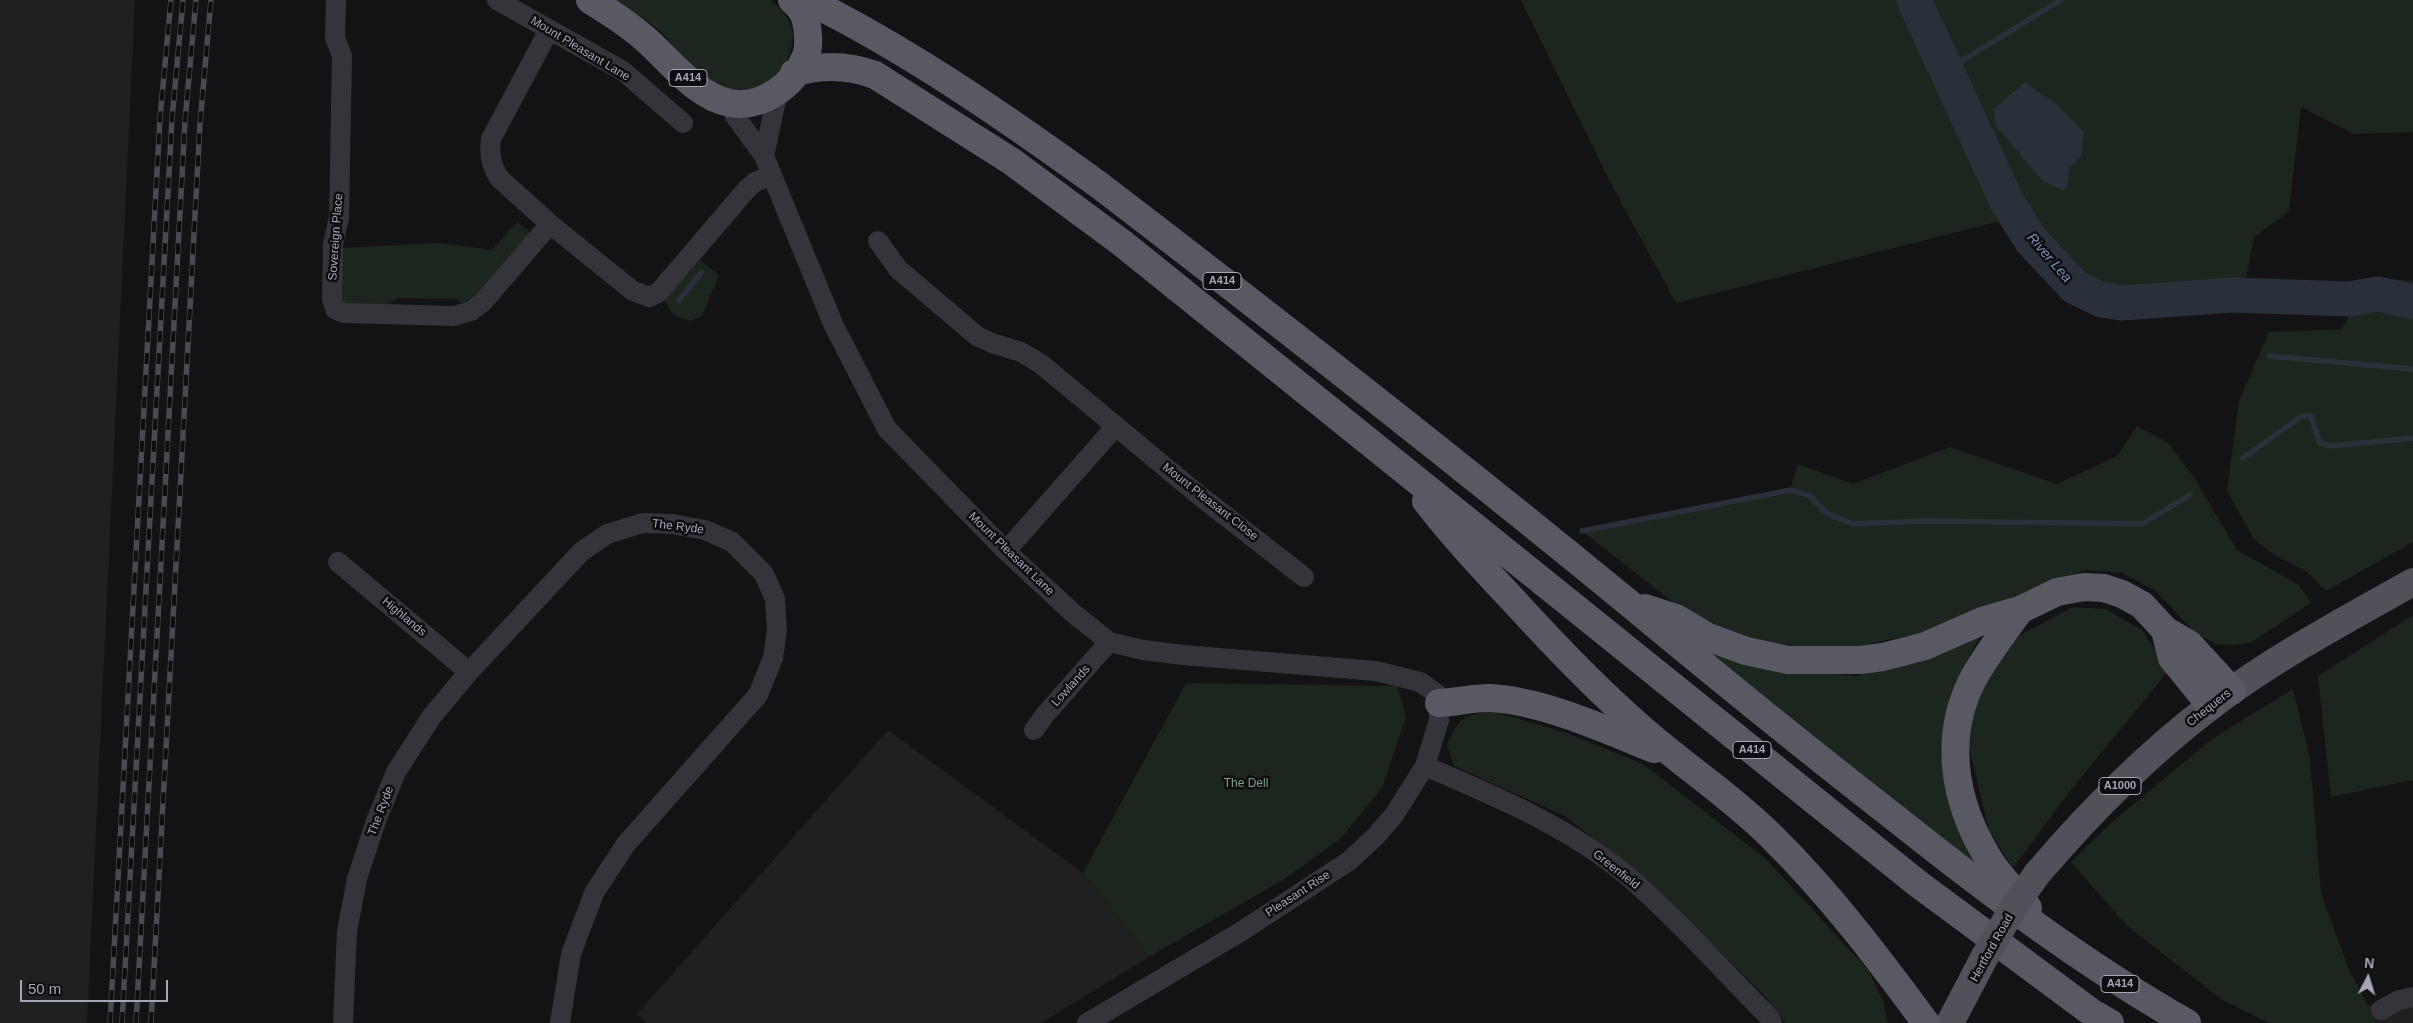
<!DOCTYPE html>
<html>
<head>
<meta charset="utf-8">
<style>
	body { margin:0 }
	#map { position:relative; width:2413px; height:1023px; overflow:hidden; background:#131315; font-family:Helvetica,sans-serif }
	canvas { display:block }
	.north { position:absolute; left:2343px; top:953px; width:50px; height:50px; -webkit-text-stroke:4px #0e0e10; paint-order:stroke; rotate:5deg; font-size:14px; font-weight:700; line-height:20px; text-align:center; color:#a4a7b6 }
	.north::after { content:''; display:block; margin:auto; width:18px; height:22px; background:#a4a7b6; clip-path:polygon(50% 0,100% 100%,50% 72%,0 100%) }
	.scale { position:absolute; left:20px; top:980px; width:148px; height:22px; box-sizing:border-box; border:2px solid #a4a7b6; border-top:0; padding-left:6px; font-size:15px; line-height:18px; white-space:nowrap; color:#a4a7b6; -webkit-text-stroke:4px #0e0e10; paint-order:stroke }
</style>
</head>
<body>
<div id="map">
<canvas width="2413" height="1023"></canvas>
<div class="north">N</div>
<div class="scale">50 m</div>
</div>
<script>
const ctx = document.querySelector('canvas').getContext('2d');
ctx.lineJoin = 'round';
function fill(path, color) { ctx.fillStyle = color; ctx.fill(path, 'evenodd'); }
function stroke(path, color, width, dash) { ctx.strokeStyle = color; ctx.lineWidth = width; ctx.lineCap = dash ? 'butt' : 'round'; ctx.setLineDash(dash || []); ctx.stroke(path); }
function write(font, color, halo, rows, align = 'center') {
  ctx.font = font + ' Helvetica,sans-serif'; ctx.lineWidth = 5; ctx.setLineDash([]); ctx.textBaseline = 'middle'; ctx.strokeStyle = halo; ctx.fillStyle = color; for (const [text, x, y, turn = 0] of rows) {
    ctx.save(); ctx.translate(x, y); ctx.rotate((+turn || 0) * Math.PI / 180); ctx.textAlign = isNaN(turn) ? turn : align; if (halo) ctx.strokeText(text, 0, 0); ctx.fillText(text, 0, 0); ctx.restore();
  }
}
const built = new Path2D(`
	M0,0h135l-48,1023h-87z
	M888,730l195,143 66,84 -108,66h-395l-9,-9z
	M2413,991v32h-36l-9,-18z`);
const green = new Path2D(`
	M616,0h155c17,17 27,27 19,52 -4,15 -12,24 -25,32 -26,15 -59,-2 -78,-22 -10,-10 -19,-25 -30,-34 -13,-10 -27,-19 -41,-28z
	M1521,0h892v132l-59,2 -53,-27 -12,104 -35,26 -10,52 -103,4 -36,-2 -30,-15 -22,-28 -17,-16 -31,-60 -28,-66 -23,2 51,112 -329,83 -66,-121z
	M517,222l13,10 -56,65 -12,6 -6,-4 -57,-1 -13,7h-40l-9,-9 5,-48 97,-5 53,7z
	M700,260l19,15 -17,41 -11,5c-15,-4 -22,-7 -26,-22z
	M2370,277l43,4v261l-87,49 -19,-19 -34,-18 -19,-15 -27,-48 12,-90 30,-69 73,-3z
	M2137,426l31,17 25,33 44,74 62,35 12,18 -59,39 -17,3 -20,-1 -24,-15 -35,-38 -34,-18 -37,-3 -147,59 -106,23 -89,-14 -64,-31 -97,-76 208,-41 8,-26 55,20 97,-37 107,37 60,-28z
	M2073,607l33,2 36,21 27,40 -99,121 -57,77 -24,-38 -22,-91 12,-56 41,-48z
	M2413,615v165l-82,17 -13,-121z
	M1980,636l-30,59 -10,56 11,52 31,68 -276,-222 65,19 85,8 79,-20z
	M1186,683l211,3 9,31 -24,71 -41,50 -55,40 -137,79 -66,-84z
	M2293,689l17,69 11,135 27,74 29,56h-108l-48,-24 -95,-74 -55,-63 40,-39 101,-84z
	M1495,712l72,21 76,31 123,95 103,112 14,30 5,22h-103l-19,-26 -114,-113 -87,-68 -111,-50 -7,-21c13,-29 17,-31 48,-33z`);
const water = new Path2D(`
	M2025,82l32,23 27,27 -3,25 -12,11 -2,18 -3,5 -22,-11 -46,-54 -2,-17z`);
const stream = new Path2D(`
	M1947,70l114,-70
	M679,300l22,-27
	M2269,356l144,13
	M2243,458l59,-42h9l9,27 11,3 82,-8
	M1582,531l209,-41 19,6 16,17 27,11 72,-3 217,3 48,-29`);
const river = new Path2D(`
	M1914,0l93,202 24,38 44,47 27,13 19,3 112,-8 116,4 29,-5 35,8`);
const minor = new Path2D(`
	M336,0l-1,38 7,18 -3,162 -6,26 -1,55 3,10 9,4 110,3 17,-5 12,-9 67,-78
	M497,0l126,71 60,52
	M549,30l-58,109c-2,15 0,26 8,39l51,46 83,67 17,6 9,-5 88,-103 8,-7 17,-7
	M731,103l4,13 29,40 70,170 53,103 119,122 67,62 36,29 34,8 40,5 193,16 44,11 17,12 2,9v17l-14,46 -31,49 -19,22 -26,24 -107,70 -155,92
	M764,156l14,-65
	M878,241l20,28 79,67 15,7 29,9 20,12 159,132 104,81
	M1006,551l110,-125
	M338,562l131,110
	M1034,730l10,-14 65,-74
	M1425,766c68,29 142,60 200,108 51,43 96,95 143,142l4,7
	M2381,1010l18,-10 14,-3
	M343,1023l4,-92 10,-52 19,-58 20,-49 36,-56 37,-44 112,-120 26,-18 36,-11 29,1 33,6 27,12 32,32 11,25 2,31 -4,28 -15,37 -132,149 -32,49 -23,61 -11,69`);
const primary = new Path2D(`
	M2037,874c52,-61 110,-120 175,-169 62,-47 133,-85 201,-123
	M1950,1023l34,-65`);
const trunk = new Path2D(`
	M590,0c18,11 37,23 53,37 26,22 52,59 87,66 32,6 64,-18 76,-47 4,-10 2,-31 -2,-41 -2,-6 -8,-11 -12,-15
	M807,0c103,51 199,118 292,185 179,137 357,276 531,419 89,74 178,146 269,217 92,73 186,144 288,202
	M794,73c28,-9 54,-8 81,2l136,86 111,82 795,640 174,129 19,11
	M1426,501c27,35 57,67 87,99 41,45 82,88 128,128 43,38 91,69 131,109 58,57 106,121 154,186
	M1645,608l31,10 32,19 38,14 42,9h72l23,-3 42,-11 57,-25 38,-11 37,-18 27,-5 20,1 18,6 20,11 23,25 24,14 43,47
	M2020,610c-17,24 -36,47 -49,73 -30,62 -14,129 23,184 10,14 23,27 34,41
	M2165,630l7,28 39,48
	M1439,703c17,-1 34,-5 50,-5 52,2 118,32 165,51`);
const rail = new Path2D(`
	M110,1023l50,-905 11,-118
	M122,1023l50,-904 11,-119
	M136,1023l49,-902 11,-121
	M151,1023l49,-899 11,-124`);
const primaryBridge = new Path2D(`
	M1984,958l31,-53 22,-31`);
const shields = [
	[688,78,38],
	[1222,281,38],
	[1752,750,38],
	[2120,786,42],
	[2120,984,38]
];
const shieldNames = [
	["A414",688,78],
	["A414",1222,281],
	["A414",1752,750],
	["A1000",2120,786],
	["A414",2120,984]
];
const streetNames = [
	["Mount Pleasant Lane",580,49,31],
	["Sovereign Place",336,237,-86],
	["Mount Pleasant Close",1210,502,38],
	["The Ryde",678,527,7],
	["Mount Pleasant Lane",1011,554,44],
	["Highlands",404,617,40],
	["Lowlands",1071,686,-48],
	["Chequers",2209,708,-38],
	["The Ryde",381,811,-69],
	["Greenfield",1616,870,38],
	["Pleasant Rise",1298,894,-33],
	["Hertford Road",1992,948,-61]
];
const parkNames = [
	["The Dell",1246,784]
];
const waterNames = [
	["River Lea",2049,258,49]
];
fill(built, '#201f22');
fill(green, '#1d251f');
fill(water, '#293039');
stroke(stream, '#293039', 5.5);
stroke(river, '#293039', 35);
stroke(minor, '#34343a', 20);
stroke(primary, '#505159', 28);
stroke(trunk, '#585962', 28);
stroke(rail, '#494a51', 5.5);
stroke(rail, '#0e0e10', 4, [11]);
stroke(primaryBridge, '#505159', 28);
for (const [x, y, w] of shields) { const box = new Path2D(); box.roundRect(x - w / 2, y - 8.5, w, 17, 4); ctx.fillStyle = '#0e0e10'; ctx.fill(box); stroke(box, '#a4a7b6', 1); }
write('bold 11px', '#a4a7b6', null, shieldNames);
write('12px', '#a4a7b6', '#0e0e10', streetNames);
write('12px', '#7aa282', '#0e0e10', parkNames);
write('italic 14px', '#7991b3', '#0e0e10', waterNames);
</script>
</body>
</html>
